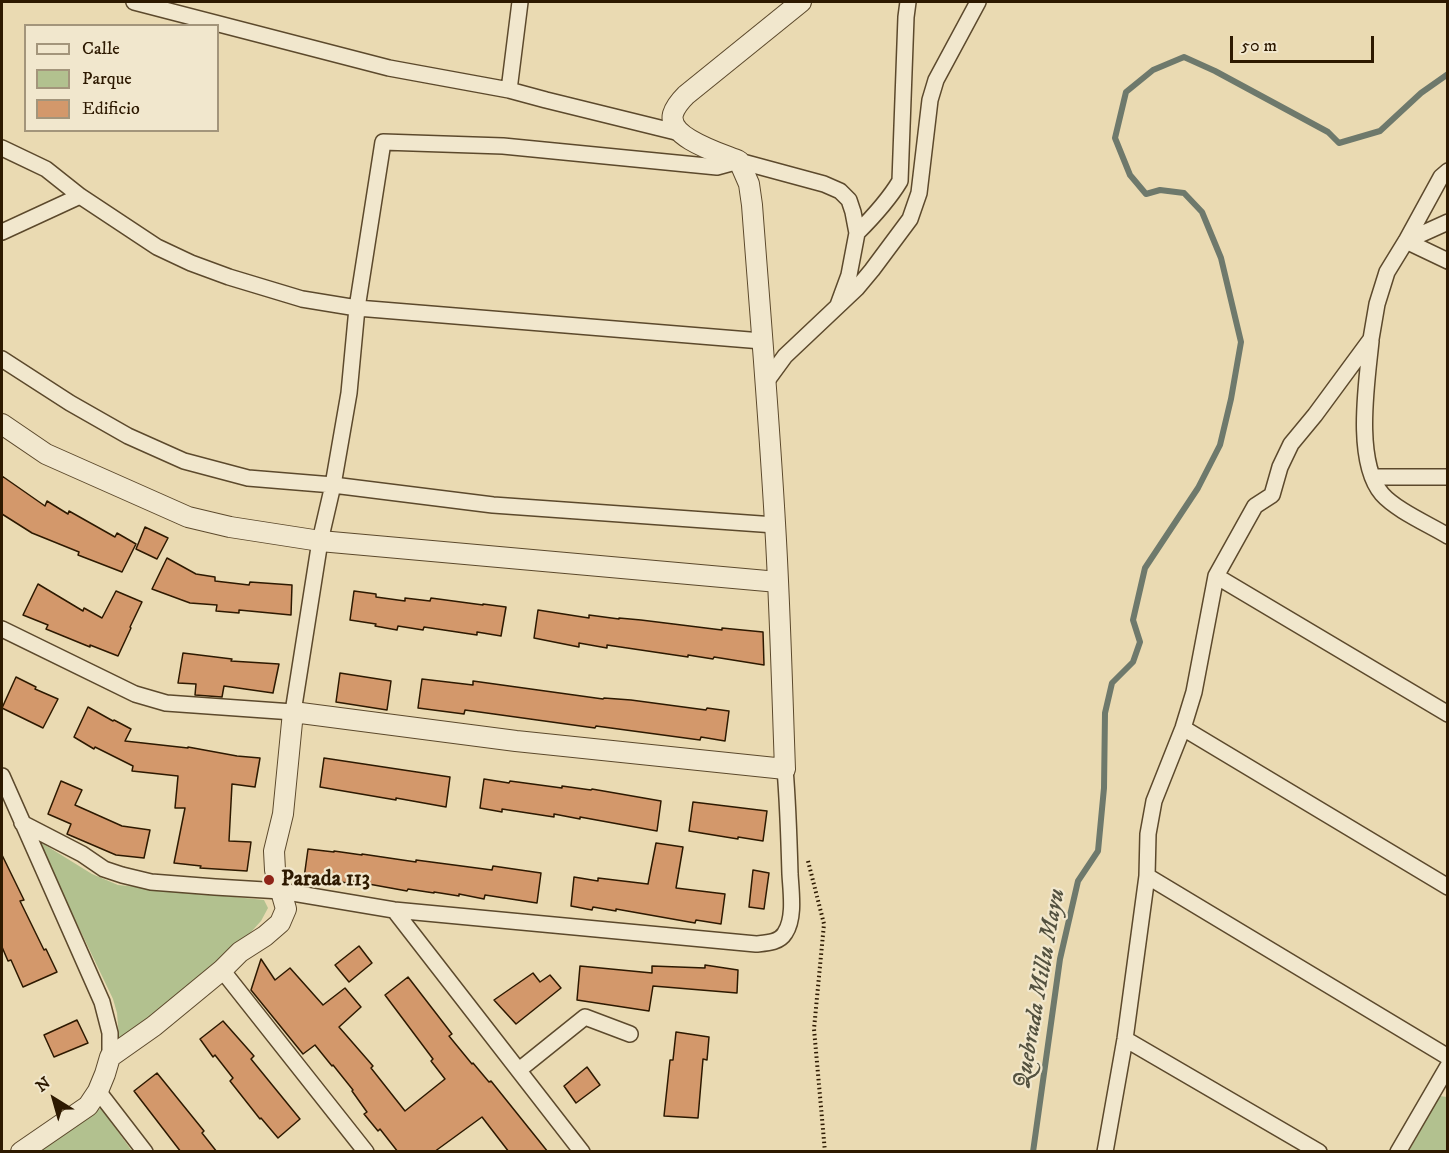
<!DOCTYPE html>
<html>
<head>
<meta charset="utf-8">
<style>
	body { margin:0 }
	#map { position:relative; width:1449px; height:1153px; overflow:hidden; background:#eadab2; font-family:"IM FELL DW Pica",serif }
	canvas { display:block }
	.frame { position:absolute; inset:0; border:3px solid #2d1900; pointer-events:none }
	.legend { position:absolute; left:24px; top:24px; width:195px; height:108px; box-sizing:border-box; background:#f1e7cd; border:2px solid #a3957b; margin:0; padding:8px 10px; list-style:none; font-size:18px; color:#2d1900 }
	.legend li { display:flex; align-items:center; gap:12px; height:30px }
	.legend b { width:30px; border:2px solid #a3957b }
	.north { position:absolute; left:24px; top:1069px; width:60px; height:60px; -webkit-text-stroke:4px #f1e7cd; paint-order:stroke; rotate:323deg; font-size:16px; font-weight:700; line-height:24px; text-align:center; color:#2d1900 }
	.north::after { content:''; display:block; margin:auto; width:21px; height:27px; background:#2d1900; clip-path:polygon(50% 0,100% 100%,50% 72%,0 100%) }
	.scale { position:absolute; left:1230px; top:36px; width:144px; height:27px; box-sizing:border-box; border:3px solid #2d1900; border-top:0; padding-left:8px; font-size:18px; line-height:21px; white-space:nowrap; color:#2d1900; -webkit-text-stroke:4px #f1e7cd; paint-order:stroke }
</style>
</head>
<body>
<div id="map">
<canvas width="1449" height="1153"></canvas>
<div class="frame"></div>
<ul class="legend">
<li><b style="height:8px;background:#f1e7cd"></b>Calle</li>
<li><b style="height:16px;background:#b2c18f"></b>Parque</li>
<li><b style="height:16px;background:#d3986b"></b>Edificio</li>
</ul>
<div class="north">N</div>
<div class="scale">50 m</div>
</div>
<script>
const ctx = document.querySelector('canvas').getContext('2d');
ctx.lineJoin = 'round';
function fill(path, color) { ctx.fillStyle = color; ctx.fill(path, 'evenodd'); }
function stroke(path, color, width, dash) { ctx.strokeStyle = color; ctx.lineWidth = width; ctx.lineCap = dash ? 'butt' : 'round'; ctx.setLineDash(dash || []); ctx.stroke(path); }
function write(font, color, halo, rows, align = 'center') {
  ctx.font = font + ' "IM FELL DW Pica",serif'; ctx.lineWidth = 4.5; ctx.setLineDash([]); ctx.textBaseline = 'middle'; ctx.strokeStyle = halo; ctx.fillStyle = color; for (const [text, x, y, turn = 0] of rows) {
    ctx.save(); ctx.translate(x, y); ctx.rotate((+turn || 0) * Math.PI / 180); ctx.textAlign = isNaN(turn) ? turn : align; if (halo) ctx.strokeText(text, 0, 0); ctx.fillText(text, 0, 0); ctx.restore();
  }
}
const green = new Path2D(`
	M37,840l55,34 26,11 146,15 4,8 -7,13 -10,11 -88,76 -44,30 -2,-25 -4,-14z
	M1440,1096l7,1v54h-38z
	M101,1108l31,43 -96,1z`);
const stream = new Path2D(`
	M1033,1152l27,-193 18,-78 20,-30 6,-63 1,-75 7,-30 21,-21 7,-20 -7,-22 12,-52 53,-80 22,-43 11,-46 10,-57 -20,-84 -19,-46 -18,-19 -24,-3 -14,4 -16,-19 -15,-37 11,-46 27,-22 31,-13 31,14 113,61 11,11 41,-12 41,-38 27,-19`);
const building = new Path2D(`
	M2,476l43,30 2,-5 21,13 1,-3 46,26 2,-4 19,11 -14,28 -44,-17 1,-3 -47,-19 -30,-19z
	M145,527l23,11 -11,21 -21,-10z
	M167,558l29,16 19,3v4l34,4 1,-3 42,3 -1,30 -52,-5v3l-23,-2 1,-6 -27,-2 -38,-14z
	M38,584l45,27 1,-3 18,10 14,-27 26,11 -12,25 1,1 -13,28 -28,-11v2l-44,-18 2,-4 -25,-10z
	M354,591l22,3v3l29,4v-3l25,3 1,-3 52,7v-1l23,3 -5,29 -24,-4v3l-53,-8 -1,3 -25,-4 -1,4 -22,-4 1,-2 -26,-4z
	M538,610l51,8v-3l30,4v-1l22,2 81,10v-2l41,4 1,33 -50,-8 -1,2 -25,-4v2l-81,-12v3l-28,-5v4l-45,-9z
	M183,653l49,6 -1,2 48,3 -6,29 -49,-7 -2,11 -27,-2 1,-11 -18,-1z
	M340,673l51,8 -4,29 -51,-8z
	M16,677l20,10 -1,2 23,10 -15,29 -41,-20z
	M422,679l51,6v-4l130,18 1,-1 27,2 75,10 1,-2 22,3 -4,30 -24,-4 -1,3 -104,-14 -1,2 -130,-18 -1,4 -46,-6z
	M88,707l25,14 1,-1 17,9 -6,12 63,7v-1l49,9 23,2 -5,29 -23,-3 -3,57 22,1 -4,29 -47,-3 1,-2 -27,-3 11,-55h-10l3,-32 -46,-5 1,-5 -38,-19 -1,2 -20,-12z
	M324,758l126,19 -4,30 -50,-9v2l-76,-13z
	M484,779l25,4 1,-2 52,7v-2l29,4 1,-1 69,12 -4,30 -77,-14v2l-26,-5v3l-52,-8v3l-22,-4z
	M61,781l21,9 -7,15 47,21 28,4 -6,28 -28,-3 -49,-21 4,-10 -23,-10z
	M693,802l74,9 -4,30 -25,-4v2l-49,-8z
	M656,843l27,4 -7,41 49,6 -4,30 -25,-4 -1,3 -79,-14v2l-23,-4 -1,3 -21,-4 3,-29 24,4v-3l50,6z
	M308,849l26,3v-1l28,4v-1l54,8v-2l76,10 1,-4 48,7 -4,30 -52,-8 -1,4 -25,-5v2l-25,-4v1l-26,-4 -1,2 -55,-10v3l-26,-5v2l-22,-3z
	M2,855l22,45 -4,1 24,49 2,-1 11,23 -34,15 -12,-27 -3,1 -6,-14z
	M753,870l16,3 -5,36 -15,-2z
	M359,946l13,17 -23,19 -14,-17z
	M261,959l14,21 15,-12 33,37 22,-17 16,19 -22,20 34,39 -2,2 34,43 40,-32 -14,-18 2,-2 -48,-64 23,-18 44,57 -3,2 23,28 1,-1 16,19 2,-1 57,71h-39l-27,-35 -48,35h-36l-18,-23 -2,2 -14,-17 3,-2 -15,-21 1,-1 -20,-25 -1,1 -17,-21 -12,9 -52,-64z
	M705,965l33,5 -1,23 -84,-7 -4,25 -72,-11 3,-34 72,7v-7l53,2z
	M533,973l7,9 10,-7 11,13 -45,36 -22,-24z
	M77,1020l11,23 -34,14 -10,-22z
	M223,1021l31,35 -3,3 49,60 -22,19 -17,-20 -1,1 -30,-38 3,-3 -18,-23 -2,2 -13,-18z
	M676,1032l33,5 -2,23 -4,-1 -5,59 -34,-2 6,-56h3z
	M587,1067l13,18 -24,18 -12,-17z
	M157,1073l47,58 -2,2 15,19h-36l-47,-61z`);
const path = new Path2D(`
	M808,861l16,63 -10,105 11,123`);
const minor = new Path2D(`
	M134,2l255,66 120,22 37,10 134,33
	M509,90l11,-88
	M2,148l44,21 34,27 77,51 34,16 38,14 73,22 55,9 405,33
	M2,232l78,-36
	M857,233c16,-16 31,-32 43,-52l6,-164 2,-15
	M1406,241l42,20
	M1406,241l42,-19
	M1371,341c-4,40 -17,120 11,153 14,16 46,30 66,42
	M2,359l68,44 58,33 56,25 64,17 85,7 160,20 282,20
	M766,382l19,-26 72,-68 15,-18 38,-51 9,-26 11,-93 6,-20 42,-78
	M1373,477h75
	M1216,576l232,138
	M2,629l133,65 31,9 127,9 27,-171 13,-56 16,-92 8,-85 26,-166 120,4 214,21 22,-6 85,23 16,7 9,9 4,12 4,21 -8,42 -11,30
	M1183,728l265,159
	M2,776l100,226 8,31v24
	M22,823l60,31 22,15 18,6 29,7 64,5 66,4 113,19 362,34c10,-1 23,-1 29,-11 10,-15 6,-41 5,-59 -1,-35 -2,-70 -5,-105
	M1147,876l301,181
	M394,910l188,242
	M222,970l144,182
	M1125,1039l194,113
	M519,1070l66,-53 45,17
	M98,1091l47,61
	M1105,1152l20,-113 22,-163 1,-42 6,-33 29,-73 11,-36 22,-116 39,-70 17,-11 8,-28 11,-23 24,-29 56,-76 6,-35 10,-32 19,-31 35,-64 7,-6
	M1398,1152l50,-86`);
const tertiary = new Path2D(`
	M2,424l44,30 142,63 42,10 90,14 458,41
	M21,1152l67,-46 10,-15 7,-17 5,-17 44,-31 68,-56 18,-18 25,-16 15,-13 6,-14 -11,-39 -1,-19 9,-37 10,-102 223,29 269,28c-3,-82 -5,-164 -10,-246 -6,-106 -15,-212 -23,-318l-3,-21 -10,-23c-16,-7 -72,-23 -66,-47 2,-7 8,-14 13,-19l115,-93`);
const markers = [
	[269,880,6,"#8f2418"]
];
const poiNames = [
	["Parada 113",281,880]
];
const waterNames = [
	["Quebrada Millu Mayu",1041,989,-80]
];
fill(green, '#b2c18f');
stroke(stream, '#6e796c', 6);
fill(building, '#d3986b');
stroke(building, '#2d1900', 1.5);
stroke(minor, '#5c492c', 18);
stroke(tertiary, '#5c492c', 22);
stroke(path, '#2d1900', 4, [1.5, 3]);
stroke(minor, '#f1e7cd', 15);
stroke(tertiary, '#f1e7cd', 20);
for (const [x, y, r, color] of markers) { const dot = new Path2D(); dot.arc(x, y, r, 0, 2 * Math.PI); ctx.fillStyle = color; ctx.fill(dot); stroke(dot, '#f1e7cd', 2); }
write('bold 22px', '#2d1900', '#f1e7cd', poiNames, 'left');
write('italic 24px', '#53513f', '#f1e7cd', waterNames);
</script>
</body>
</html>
